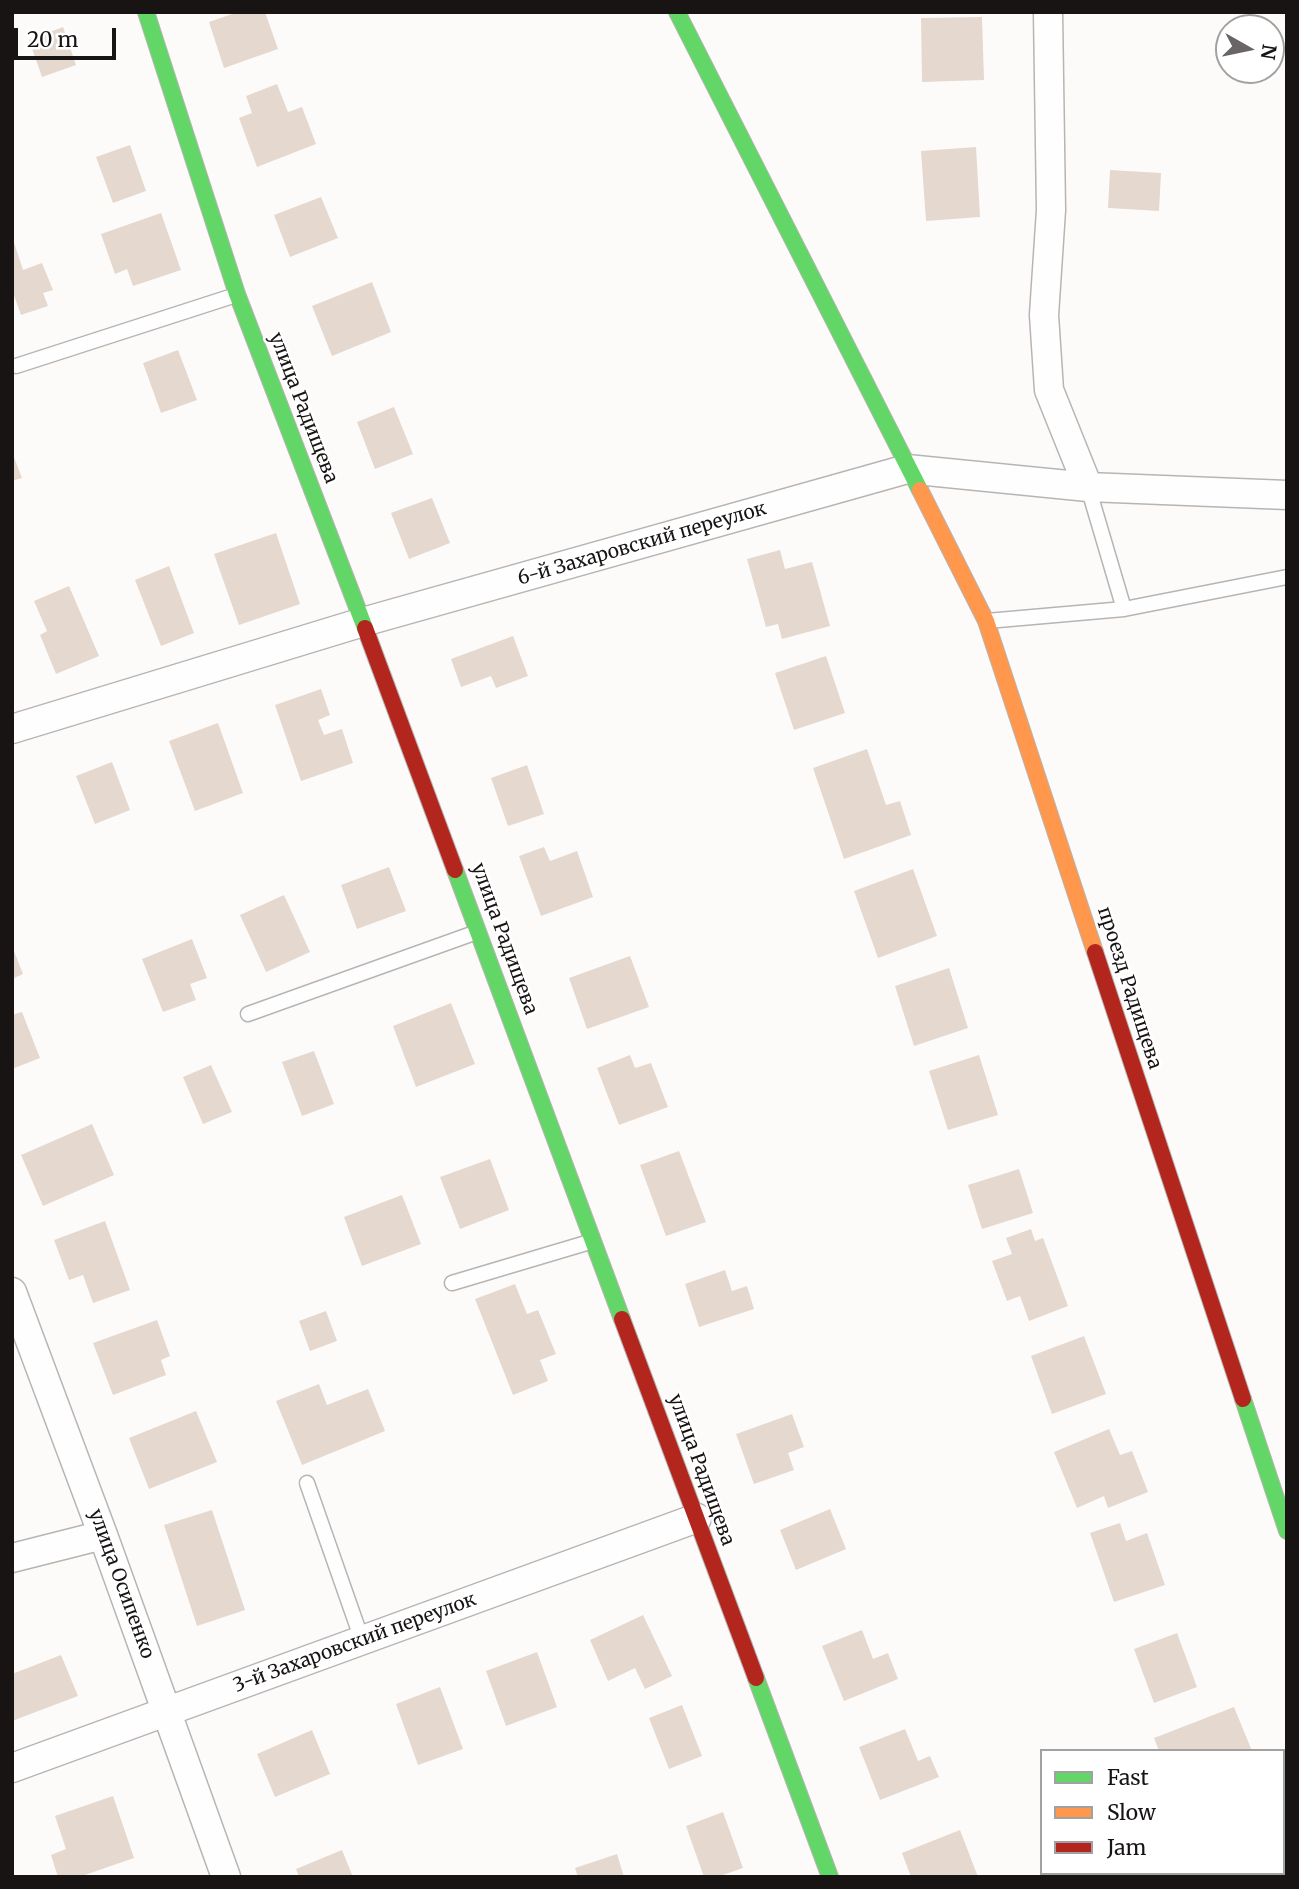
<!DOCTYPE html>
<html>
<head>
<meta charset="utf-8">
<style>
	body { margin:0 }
	#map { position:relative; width:1299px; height:1889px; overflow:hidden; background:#fdfbf9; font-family:Merriweather,serif }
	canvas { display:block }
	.frame { position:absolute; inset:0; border:14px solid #171413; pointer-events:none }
	.legend { position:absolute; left:1040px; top:1749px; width:245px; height:126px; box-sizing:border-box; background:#fff; border:2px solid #a2a1a1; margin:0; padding:9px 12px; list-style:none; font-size:21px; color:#171413 }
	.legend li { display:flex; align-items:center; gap:14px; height:35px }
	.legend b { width:35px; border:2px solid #a2a1a1 }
	.north { position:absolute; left:1215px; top:14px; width:70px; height:70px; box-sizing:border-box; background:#fff; border:2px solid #a2a1a1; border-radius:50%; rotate:99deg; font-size:19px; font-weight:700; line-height:28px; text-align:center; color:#171413 }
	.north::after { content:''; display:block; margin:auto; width:24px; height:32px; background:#686564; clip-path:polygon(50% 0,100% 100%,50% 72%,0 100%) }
	.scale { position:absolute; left:14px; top:28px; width:102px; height:32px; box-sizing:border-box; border:4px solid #171413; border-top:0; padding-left:9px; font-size:21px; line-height:24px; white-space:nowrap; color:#171413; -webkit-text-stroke:5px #fff; paint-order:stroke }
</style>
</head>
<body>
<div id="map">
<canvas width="1299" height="1889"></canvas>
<div class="frame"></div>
<ul class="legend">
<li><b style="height:9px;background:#63d668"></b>Fast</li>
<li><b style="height:9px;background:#ff974d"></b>Slow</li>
<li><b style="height:9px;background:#b3261e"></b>Jam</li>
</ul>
<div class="north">N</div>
<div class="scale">20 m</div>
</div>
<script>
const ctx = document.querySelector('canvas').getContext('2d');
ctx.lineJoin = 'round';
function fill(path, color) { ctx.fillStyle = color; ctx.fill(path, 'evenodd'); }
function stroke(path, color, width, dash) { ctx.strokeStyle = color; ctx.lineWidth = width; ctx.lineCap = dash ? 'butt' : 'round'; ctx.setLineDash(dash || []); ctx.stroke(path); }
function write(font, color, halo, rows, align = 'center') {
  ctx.font = font + ' Merriweather,serif'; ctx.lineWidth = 5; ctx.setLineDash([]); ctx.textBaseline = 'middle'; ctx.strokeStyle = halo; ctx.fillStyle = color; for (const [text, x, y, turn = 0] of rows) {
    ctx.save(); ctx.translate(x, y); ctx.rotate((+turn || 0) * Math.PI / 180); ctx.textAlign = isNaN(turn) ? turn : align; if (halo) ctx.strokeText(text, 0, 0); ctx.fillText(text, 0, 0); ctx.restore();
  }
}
const building = new Path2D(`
	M238,12h27l13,37 -54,19 -15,-46z
	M982,17l2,63 -62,2 -1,-64z
	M63,27l13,38 -34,12 -13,-37z
	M277,84l11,28 14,-5 14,37 -59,23 -18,-49 13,-5 -6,-17z
	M130,145l16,46 -33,12 -17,-46z
	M976,147l4,70 -54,4 -5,-70z
	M1110,170l51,3 -2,38 -51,-3z
	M321,197l17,41 -48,19 -16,-42z
	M161,213l20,57 -48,16 -6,-17 -12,5 -14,-40z
	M12,236l11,34 19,-7 11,27 -10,3 5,13 -27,9 -9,-25z
	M372,282l19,50 -59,24 -20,-50z
	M178,350l19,50 -36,13 -18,-50z
	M394,407l19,47 -38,15 -18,-47z
	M12,452l10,26 -10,3z
	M432,498l18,45 -41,16 -18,-46z
	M276,533l24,71 -61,21 -25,-71z
	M780,550l5,19 27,-7 18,64 -48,13 -4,-15 -12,3 -19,-68z
	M169,566l25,67 -33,13 -26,-66z
	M69,586l30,70 -43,18 -16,-39 7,-4 -13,-30z
	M513,636l15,40 -32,12 -5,-12 -30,11 -10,-28z
	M826,656l19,57 -51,17 -19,-57z
	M321,689l9,26 -12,5 6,15 18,-6 11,34 -52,18 -26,-76z
	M218,723l25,70 -48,18 -26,-70z
	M867,749l19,56 14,-4 11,34 -67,24 -31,-91z
	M112,762l18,48 -35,14 -19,-48z
	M527,765l17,49 -36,12 -17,-48z
	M544,847l6,14 27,-10 16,46 -52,19 -22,-60z
	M389,867l17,44 -49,18 -16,-44z
	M913,869l24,67 -59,22 -24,-67z
	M284,895l26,57 -44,20 -26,-57z
	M192,939l15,39 -17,6 6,16 -33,12 -21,-53z
	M12,946l11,28 -11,5z
	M630,956l19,51 -62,22 -18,-51z
	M949,968l19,60 -54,18 -19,-60z
	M451,1003l24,61 -59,23 -23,-61z
	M22,1012l18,46 -28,11v-54z
	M314,1051l20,53 -32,12 -20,-54z
	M630,1055l5,13 16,-5 17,44 -49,18 -22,-57z
	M979,1055l19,60 -50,15 -19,-59z
	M211,1065l21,47 -29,12 -20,-47z
	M92,1124l22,51 -71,31 -22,-51z
	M679,1151l27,71 -40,14 -26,-71z
	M490,1159l19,51 -49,19 -20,-52z
	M1019,1169l14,44 -51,16 -14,-44z
	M402,1195l19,49 -59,22 -18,-49z
	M105,1221l25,69 -37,13 -10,-28 -14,5 -15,-40z
	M1031,1229l4,12 8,-3 25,68 -39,15 -9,-25 -13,5 -15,-40 20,-7 -6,-16z
	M725,1270l7,21 15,-5 7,23 -55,18 -14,-43z
	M515,1284l12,30 11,-4 18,44 -16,6 8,21 -35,14 -38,-96z
	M326,1311l11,30 -27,10 -11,-30z
	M157,1320l13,36 -9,4 5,15 -53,20 -20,-52z
	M1084,1336l22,58 -54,20 -21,-58z
	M319,1384l8,21 41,-16 17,42 -83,34 -26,-64z
	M196,1411l21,51 -68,27 -20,-51z
	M792,1414l12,33 -16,6 6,17 -40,14 -18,-50z
	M1109,1429l11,26 12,-4 16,41 -40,16 -4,-12 -27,12 -23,-56z
	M830,1509l16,40 -50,21 -16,-40z
	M212,1510l33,100 -48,16 -33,-101z
	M1120,1523l6,18 21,-8 18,52 -51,17 -24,-69z
	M643,1615l29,61 -27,13 -10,-21 -27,13 -18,-41z
	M862,1630l11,29 15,-6 10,26 -54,22 -22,-55z
	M1177,1633l20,54 -43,16 -20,-54z
	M537,1652l20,55 -51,19 -20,-55z
	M61,1655l17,41 -66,25v-47z
	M440,1687l23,62 -45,16 -22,-61z
	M682,1705l20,51 -33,13 -20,-51z
	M1234,1707l18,44h-93l-5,-13z
	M905,1729l13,32 12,-5 9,21 -59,23 -21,-53z
	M312,1730l18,44 -55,23 -18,-43z
	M113,1796l21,62 -55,19h-21l-7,-22 15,-6 -11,-33z
	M723,1812l20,56 -26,9h-13l-18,-51z
	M960,1830l18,47h-67l-9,-24z
	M342,1850l11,27h-54l-3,-8z
	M617,1854l7,23h-46l-3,-9z`);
const lane = new Path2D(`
	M16,366l220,-71
	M1088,487l36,122
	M987,621l137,-12 163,-32
	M248,1014l229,-82
	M452,1283l141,-42
	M307,1483l55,157`);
const street = new Path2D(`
	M1048,12l3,198 -7,105 5,75 39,97
	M12,729l351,-107 544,-153 181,18 199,8
	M12,1292l91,243 123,342
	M12,1558l91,-23
	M12,1768l685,-250`);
const fast = new Path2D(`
	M146,12l91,282 128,334
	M677,12l243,478
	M455,870l167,449
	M1243,1399l44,132
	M756,1678l74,199`);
const slow = new Path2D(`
	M920,490l66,131 109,331`);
const jam = new Path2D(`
	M365,628l90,242
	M1095,952l148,447
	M622,1319l134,359`);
const streetNames = [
	["улица Радищева",303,408,69],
	["6-й Захаровский переулок",642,544,-16],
	["улица Радищева",504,939,70],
	["проезд Радищева",1129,988,72],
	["улица Радищева",701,1470,70],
	["улица Осипенко",121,1584,70],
	["3-й Захаровский переулок",355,1643,-20]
];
fill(building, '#e5d8ce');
stroke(lane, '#b7b5b3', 17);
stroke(street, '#b7b5b3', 31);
stroke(fast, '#b7b5b3', 18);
stroke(slow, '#b7b5b3', 18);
stroke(jam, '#b7b5b3', 18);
stroke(lane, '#fffefe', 14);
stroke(street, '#fffefe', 28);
stroke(fast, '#63d668', 16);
stroke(slow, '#ff974d', 16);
stroke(jam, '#b3261e', 16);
write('19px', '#171413', '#fff', streetNames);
</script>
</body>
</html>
